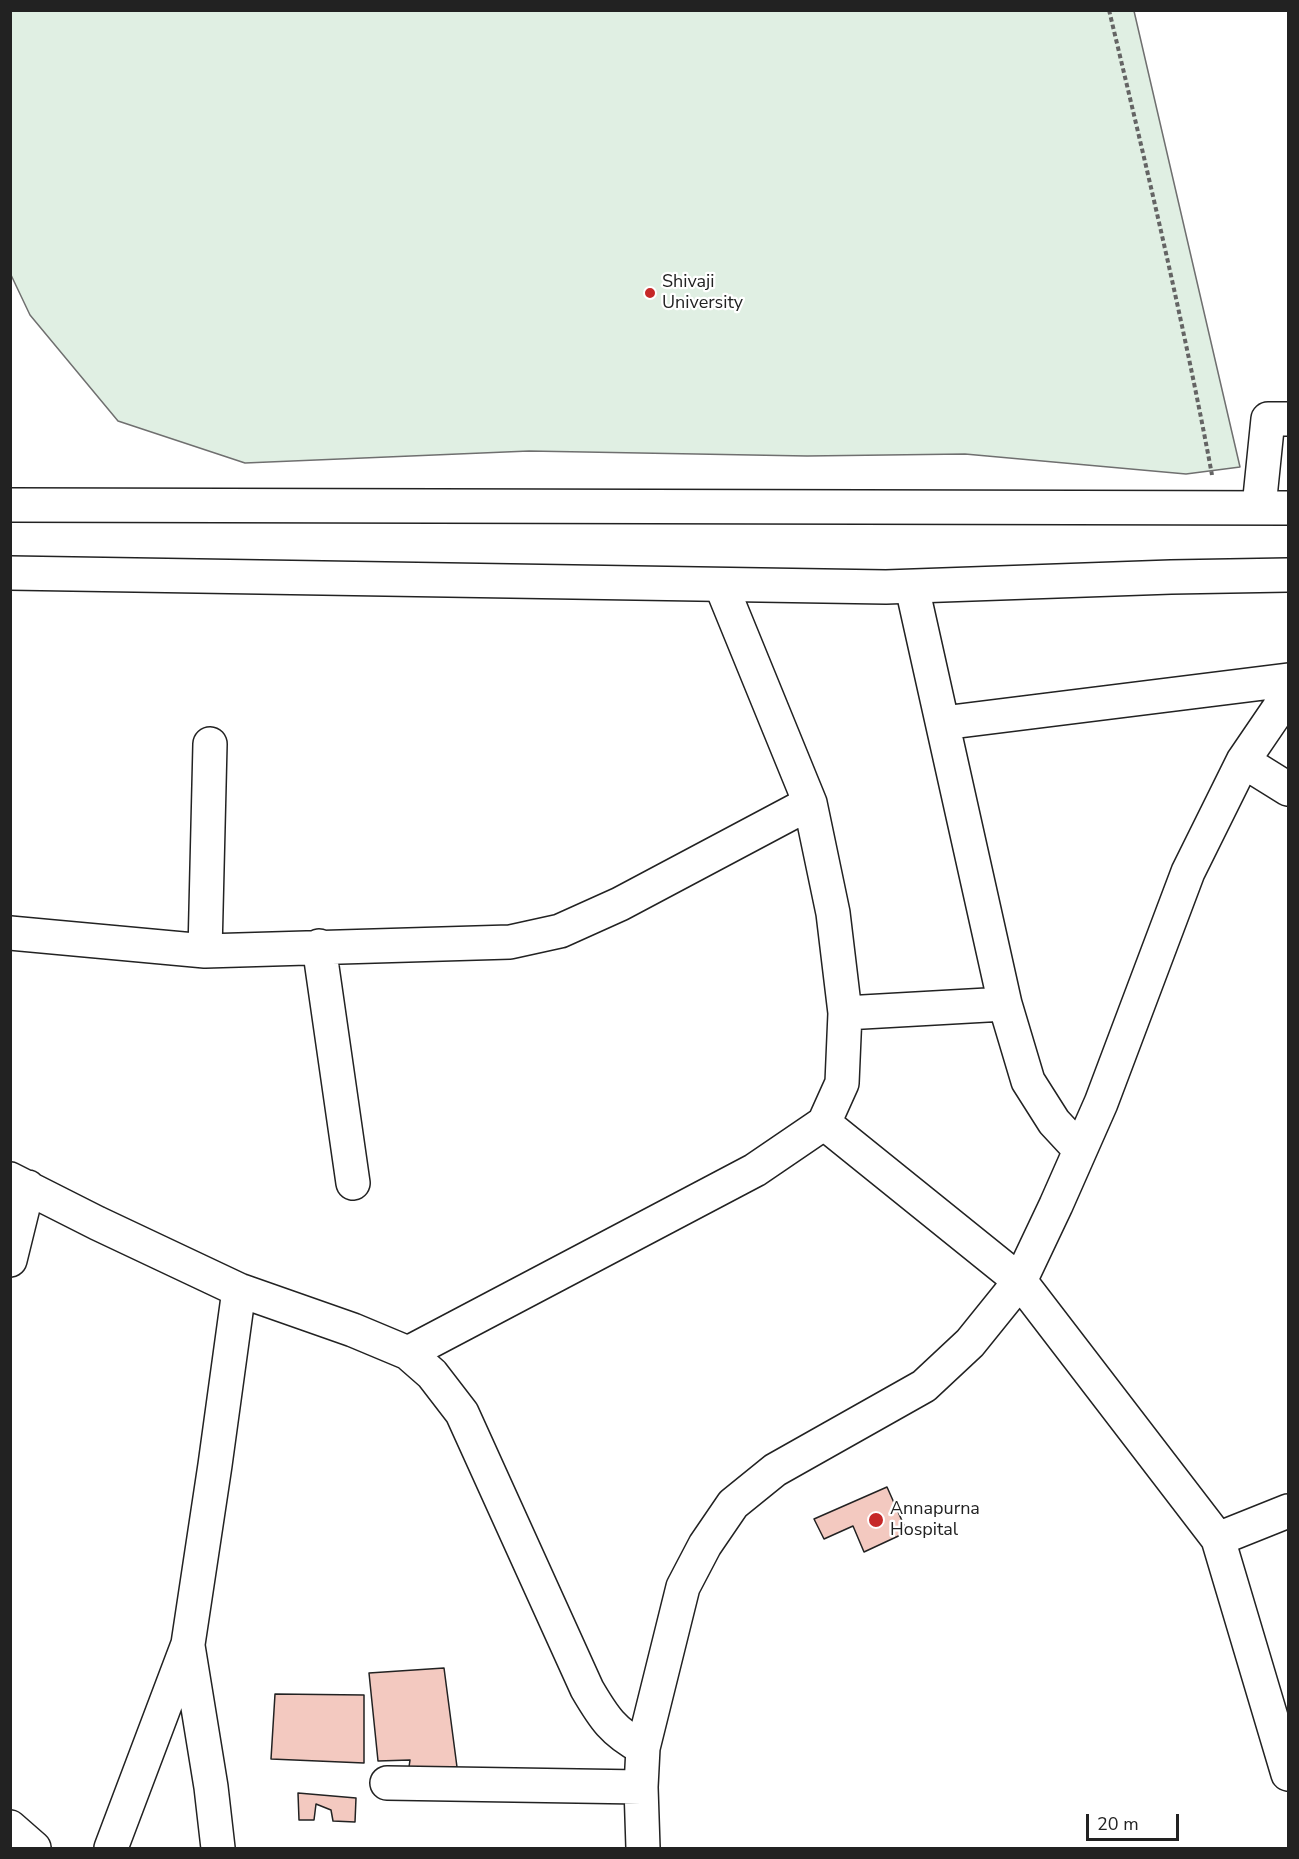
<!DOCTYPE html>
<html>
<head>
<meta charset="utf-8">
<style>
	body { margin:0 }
	#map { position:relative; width:1299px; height:1859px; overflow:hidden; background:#fff; font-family:"Nunito Sans",sans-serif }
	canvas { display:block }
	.frame { position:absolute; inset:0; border:12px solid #222; pointer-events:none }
	.scale { position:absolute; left:1086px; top:1814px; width:93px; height:27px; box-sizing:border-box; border:3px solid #222; border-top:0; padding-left:8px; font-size:18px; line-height:21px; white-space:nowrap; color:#222; -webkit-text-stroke:4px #fff; paint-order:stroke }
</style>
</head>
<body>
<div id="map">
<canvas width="1299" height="1859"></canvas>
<div class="frame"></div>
<div class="scale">20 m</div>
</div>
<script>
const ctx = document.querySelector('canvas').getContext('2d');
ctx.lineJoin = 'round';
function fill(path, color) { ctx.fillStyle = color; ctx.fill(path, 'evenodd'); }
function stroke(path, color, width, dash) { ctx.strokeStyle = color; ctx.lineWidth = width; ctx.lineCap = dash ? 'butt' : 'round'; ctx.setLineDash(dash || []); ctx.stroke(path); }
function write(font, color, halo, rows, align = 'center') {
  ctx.font = font + ' "Nunito Sans",sans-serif'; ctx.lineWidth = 4.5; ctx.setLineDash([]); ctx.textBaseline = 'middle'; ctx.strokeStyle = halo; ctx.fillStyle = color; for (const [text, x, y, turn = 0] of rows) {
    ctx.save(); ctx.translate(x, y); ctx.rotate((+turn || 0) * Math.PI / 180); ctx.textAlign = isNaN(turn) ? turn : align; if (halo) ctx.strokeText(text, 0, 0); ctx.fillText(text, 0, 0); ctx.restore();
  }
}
const green = new Path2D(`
	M11,10l1123,1 106,456 -54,7 -221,-20 -158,2 -278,-5 -284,12 -127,-42 -88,-106 -19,-40z`);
const building = new Path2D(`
	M887,1487l20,45 -43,20 -11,-26 -29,13 -10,-20z
	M444,1668l13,99h-48l1,-7 -32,1 -9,-88z
	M275,1694l89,1v68l-93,-4z
	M298,1793l58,5 -1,24 -22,-1 -2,-11 -15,-6 -2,16h-15z`);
const path = new Path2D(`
	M1109,10c37,155 74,309 103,465`);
const minor = new Path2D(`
	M1259,507l9,-88h20
	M912,587l93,417 23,77 26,41 26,28
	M943,723l345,-43
	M1243,761l45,28
	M10,933l195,18 305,-9 50,-11 60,-27 190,-101
	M319,946l34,237
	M205,951l5,-207
	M845,1013l160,-9
	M824,1123l196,158 198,258 70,235
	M10,1179l87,44 142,67 114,40 55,23 24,21 30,39 125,276c17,29 26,43 56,59
	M10,1260l18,-73
	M408,1353l347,-183 69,-47 18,-40 3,-70 -12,-100 -23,-110 -89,-218
	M1218,1539l70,-28
	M188,1646l23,141 7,61
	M387,1783l254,4
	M10,1827l24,21
	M111,1848l77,-204 27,-179 24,-175
	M643,1848l-2,-61 2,-39 40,-161 22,-42 28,-41 42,-34 149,-84 46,-43 50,-62 36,-76 45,-102 87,-231 55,-111 45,-66`);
const major = new Path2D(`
	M10,505l1278,3
	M10,573l876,14 285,-10 117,-2`);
const markers = [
	[650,293,6,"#c62828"],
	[876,1520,8,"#c62828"]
];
const poiNames = [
	["Shivaji",662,283],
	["University",662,304],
	["Annapurna",890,1510],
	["Hospital",890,1531]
];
fill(green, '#e0efe3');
stroke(green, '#6f6f6f', 1.5);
fill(building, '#f3c9c0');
stroke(building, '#222', 1.5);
stroke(minor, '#222', 36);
stroke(major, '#222', 36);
stroke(path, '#646464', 4, [4.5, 3]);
stroke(minor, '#fff', 33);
stroke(major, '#fff', 33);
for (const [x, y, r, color] of markers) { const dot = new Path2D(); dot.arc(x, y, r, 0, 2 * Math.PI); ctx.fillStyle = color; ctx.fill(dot); stroke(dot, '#fff', 2); }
write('18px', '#222', '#fff', poiNames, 'left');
</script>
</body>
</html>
